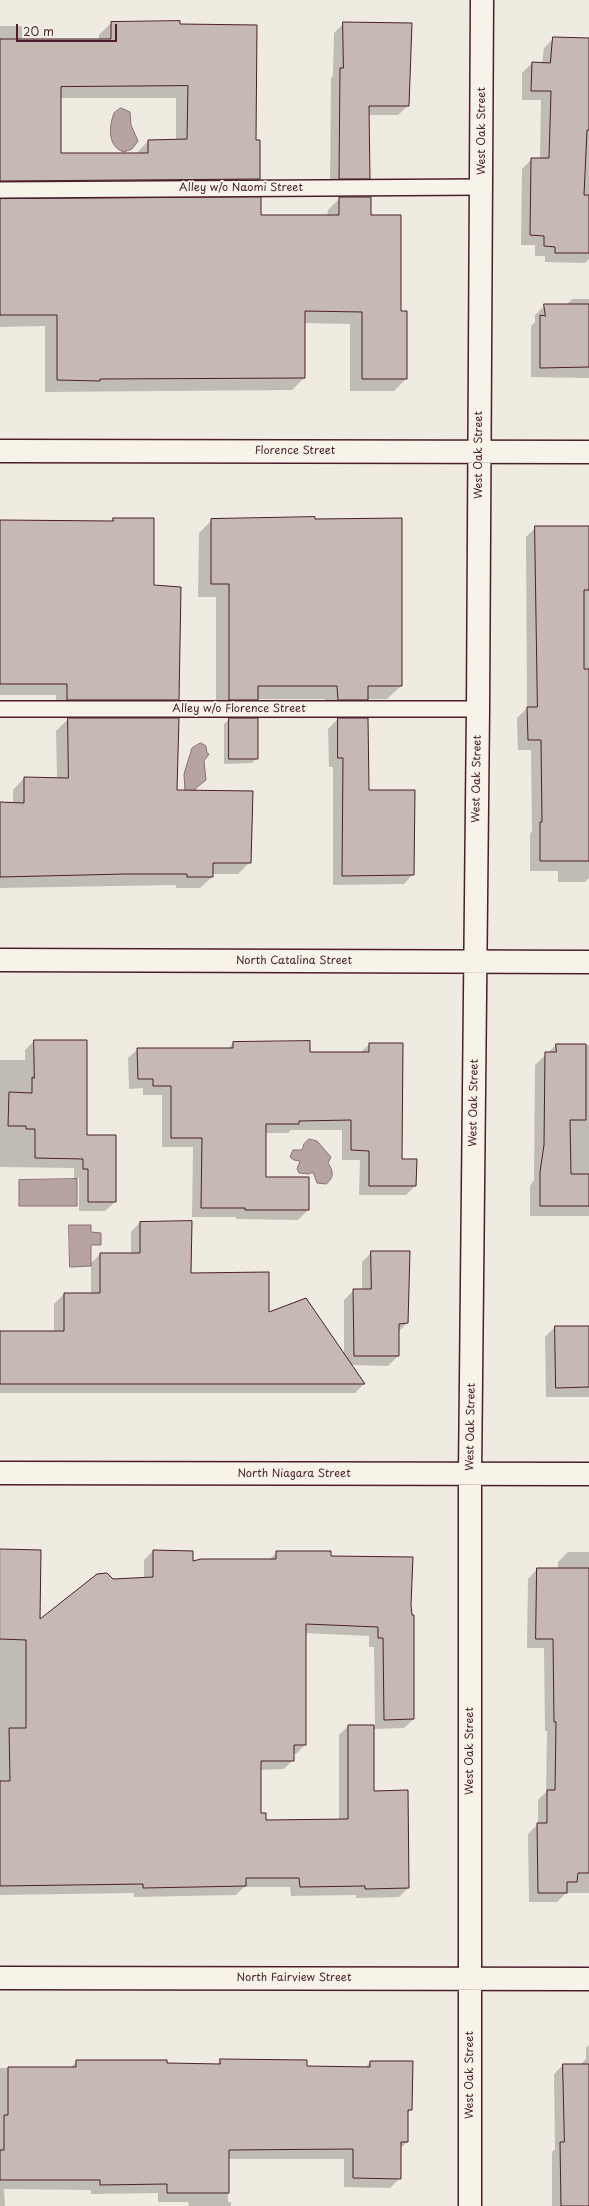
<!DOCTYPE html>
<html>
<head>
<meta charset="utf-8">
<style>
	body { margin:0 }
	#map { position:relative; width:589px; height:2206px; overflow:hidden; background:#f0ebe0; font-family:"Playpen Sans",sans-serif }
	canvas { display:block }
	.scale { position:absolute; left:16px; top:24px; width:101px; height:18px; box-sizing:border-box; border:2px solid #4a1f2b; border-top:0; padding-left:5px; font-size:12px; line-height:14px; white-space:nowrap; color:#4a1f2b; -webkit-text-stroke:3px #f7f3e8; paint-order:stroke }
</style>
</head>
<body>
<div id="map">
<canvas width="589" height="2206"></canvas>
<div class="scale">20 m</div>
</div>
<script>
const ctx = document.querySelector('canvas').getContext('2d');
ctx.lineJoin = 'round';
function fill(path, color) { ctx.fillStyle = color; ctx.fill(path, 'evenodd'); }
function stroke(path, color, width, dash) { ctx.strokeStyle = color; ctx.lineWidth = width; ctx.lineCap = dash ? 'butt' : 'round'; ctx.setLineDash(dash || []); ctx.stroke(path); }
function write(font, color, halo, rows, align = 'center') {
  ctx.font = font + ' "Playpen Sans",sans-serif'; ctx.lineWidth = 3.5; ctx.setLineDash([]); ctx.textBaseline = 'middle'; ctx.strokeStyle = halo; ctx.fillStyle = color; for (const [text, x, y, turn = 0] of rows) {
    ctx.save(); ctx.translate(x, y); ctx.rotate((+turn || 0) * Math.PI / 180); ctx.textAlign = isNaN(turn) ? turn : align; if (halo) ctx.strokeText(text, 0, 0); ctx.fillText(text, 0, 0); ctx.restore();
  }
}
const water = new Path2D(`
	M121,108l9,4 1,13 7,16 -6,8 -8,3c-17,-5 -15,-26 -10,-39z
	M201,743l5,3 1,7 2,1 -5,7 2,19 -10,8 -3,8 -8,-4 -1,-18 8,-26z
	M309,1139l8,2 14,16 -3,6c5,8 7,14 -2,21l-9,-1 -4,-11 -4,2 -10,-1 -2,-4 3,-8 -6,-1 -4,-3 3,-7h9l2,-6z
	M77,1179v27h-58v-26z
	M69,1225h22v7l10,1v12h-10v21l-21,1z`);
const shadow = new Path2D(`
	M111,23l68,2 76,116 4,38 -12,12 -247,2v-167h22v14h77v-5zM60,98h116v43h-28l-12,13h-76z
	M344,23l64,83 -10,9h-29v63l-9,10h-30l1,-110 2,-2 1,-43z
	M554,38l35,1v220l-4,4 -40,-1v-6h-10v-11h-14l1,-76 10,-10h8l1,-59h-19v-27l10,-10 10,1 2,-16z
	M340,198l30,18 30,96h6v67l-12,12h-44v-67l-46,-1v55l-12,12 -247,2v-66l-45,1v53v-180l260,16h67l1,-6z
	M572,299h17v79l-58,-1v-51l4,-4v-7l10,-10h21z
	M113,519l40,67 25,114 -12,11h-110v-16h-56v-173h111z
	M212,520l189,166 -14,13h-20l-13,14h-29v-14h-68l-13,14h-28v-116h-18l1,-64z
	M536,527h53v351l-4,4h-27v-11h-28v-37l2,-3 -1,-81h-13l-1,-32 10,-10 -1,-171z
	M68,719l108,73 74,70 -12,12h-26v3l-12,11h-24v-3l-176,3v-85h13v-13l11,-12h33l-1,-47z
	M229,719l28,39 -5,5 -28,1v-40z
	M338,719l30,72 45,83 -9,10 -71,1v-118h-4l-1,-38z
	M34,1041l52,95 29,66 -10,9h-26v-33l-5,1v-11l-74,-1v-107h25v-10z
	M233,1043l76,10h51l10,-9 31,116 14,26 -9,9h-47l1,-35h-18v-30h-51l-3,3h-23l-1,45 44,32 -10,10 -62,-1v-2h-44l1,-70h-31v-52h-19v-7l-14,1 -1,-31 10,-9h90z
	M556,1045h33v171h-59v-30l4,-6 1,-115z
	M140,1222l50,52 154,82v-56l10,-10h8v-28l10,-10 35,71 -9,9v24l-10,10 -37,-1 13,19 -9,9h-355v-61h54v-28l10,-10h27v-31l9,-9h31v-22z
	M589,1326v71h-43l-1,-60 10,-10z
	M0,1550l39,71 74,-41 31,-1v-19l9,-9 39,12 77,-3 8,-8 53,5 83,59 1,103 -10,9 -31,1 1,63 34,96 -9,9 -43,1v-3l-65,1 -1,-9h-46l-8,8 -102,2v-4l-134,2zM305,1633l64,3v11h5l1,79h-27l-9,9v85l-74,1 -5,-7v-44l24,-1 9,-9v-6h3l9,-9z
	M568,1552h21v341h-23l-9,9h-28l-1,-68 10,-10v-24l8,-8 1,-61h-2l-1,-83h-17l1,-69 9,-10h21v-7z
	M589,2045v161h-37v-54l3,-3 -1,-75 9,-9h17l6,-6v-11z
	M221,2060l85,7 59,1 5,-6 41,47 -4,5v28l-7,7v29l-10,10 -46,-1v-28h-116v43h3v4h-42l-1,-4h-30v-9l-67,1v-4l-87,-1 1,17h-5v-138h70l7,-7 139,4z`);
const building = new Path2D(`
	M180,21v3l77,1 -1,115h4v39l-260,2v-142h111v-17zM188,86l-1,53 -39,1v13h-87v-66z
	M343,22l69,1 -3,83h-40l1,73h-31l1,-111h3z
	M553,37l36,1v92h-2l-3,65h5v58h-34v-6l-11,-1v-10l-14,-1 1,-77h18l2,-67h-20l1,-29 18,1z
	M261,197v18h78v-18h32v18h30v96h6v68h-45v-67l-57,-1v67l-205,1v2l-43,-1v-65h-57v-116z
	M544,304h45v63l-49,1v-53l5,1z
	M315,517v2l87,-1v168h-34v14h-30l-1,-14h-79v14h-29v-116h-18v-65z
	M113,518h41v67l27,2 -2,113h-112v-16h-67v-164l113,1z
	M535,526h54v64h-5v79h5v192h-49v-39h2l-1,-82h-13l-1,-33h10z
	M68,718h111l-2,72 76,1 -2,72h-38v14h-26v-3h-62l-125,3v-75l24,1v-26l44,1z
	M229,718h29v41h-29z
	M338,718h30l1,72h46l-1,85 -72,1 1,-118h-5z
	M34,1040h53v95h29v67h-28v-33h-5v-10l-48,-1v-29h-9v-3h-18l1,-34 23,1v-16l2,1z
	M310,1041v11h59v-9h34l-1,116h15l-1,27h-47v-35l-18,-1v-30l-52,1v3h-33v53h43v33h-64v-2h-44l1,-70h-31v-52h-18v-7h-15l-1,-31h96v-6z
	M556,1044h30v76h-16l1,54h18v32h-49v-34l4,-27 1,-93h11z
	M192,1221l-1,52 78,-1v40l37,-14 59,86h-365v-53h64v-38h36v-40h40v-31z
	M371,1251h39l-2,72 -9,1v32h-45l-1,-67h18z
	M555,1326h34v61l-33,1z
	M0,1549l41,1 -1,69 57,-45 10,-1 6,6 40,-2v-27l40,1v10l8,-2h75v-8h55v5l82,1 -2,48 1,10h2v104l-30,1 -1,-82h-5v-11l-72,-3v121h-12v16h-33v52h5v7l82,-1v-94h26v66l34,-1 1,98 -44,1v-3l-65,1 -1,-9h-53v8l-103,2v-4l-143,2v-105h10l-1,-53h17v-88l-26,-1z
	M537,1568h52v305h-11l-1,9h-10v11h-29l-1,-70h10v-33h8l1,-68h-2l-1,-83h-17z
	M220,2059l87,1v6l63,1v-6h43l-1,49h-4v32h-7v37l-48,-1v-29l-124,1v43h-62v-9l-67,1v-5h-100v-30h4v-35h4v-48h68v-7h91v3l53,1z
	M563,2064h26v142h-28l-1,-64h4z`);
const lane = new Path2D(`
	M0,190l482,-3
	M0,709h478`);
const street = new Path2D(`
	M0,451l589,1
	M0,960l589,2
	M0,1473l589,1
	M0,1978l589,1
	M470,2206v-732l8,-765 4,-709`);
const streetNames = [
	["West Oak Street",482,131,-90],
	["Alley w/o Naomi Street",241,188],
	["Florence Street",295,451],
	["West Oak Street",479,455,-90],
	["Alley w/o Florence Street",239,709],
	["West Oak Street",477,779,-89],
	["North Catalina Street",294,961],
	["West Oak Street",474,1103,-89],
	["West Oak Street",471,1427,-89],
	["North Niagara Street",294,1474],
	["West Oak Street",470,1751,-90],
	["North Fairview Street",294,1978],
	["West Oak Street",470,2075,-90]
];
fill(water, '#b7a4a2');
stroke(water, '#8b6f72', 1);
fill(shadow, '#0003');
fill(building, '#c6b8b3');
stroke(building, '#4a1f2b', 1);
stroke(lane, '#4a1f2b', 18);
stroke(street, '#4a1f2b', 25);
stroke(lane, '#f7f3e8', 15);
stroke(street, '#f7f3e8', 22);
write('11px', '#4a1f2b', '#f7f3e8', streetNames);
</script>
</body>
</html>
